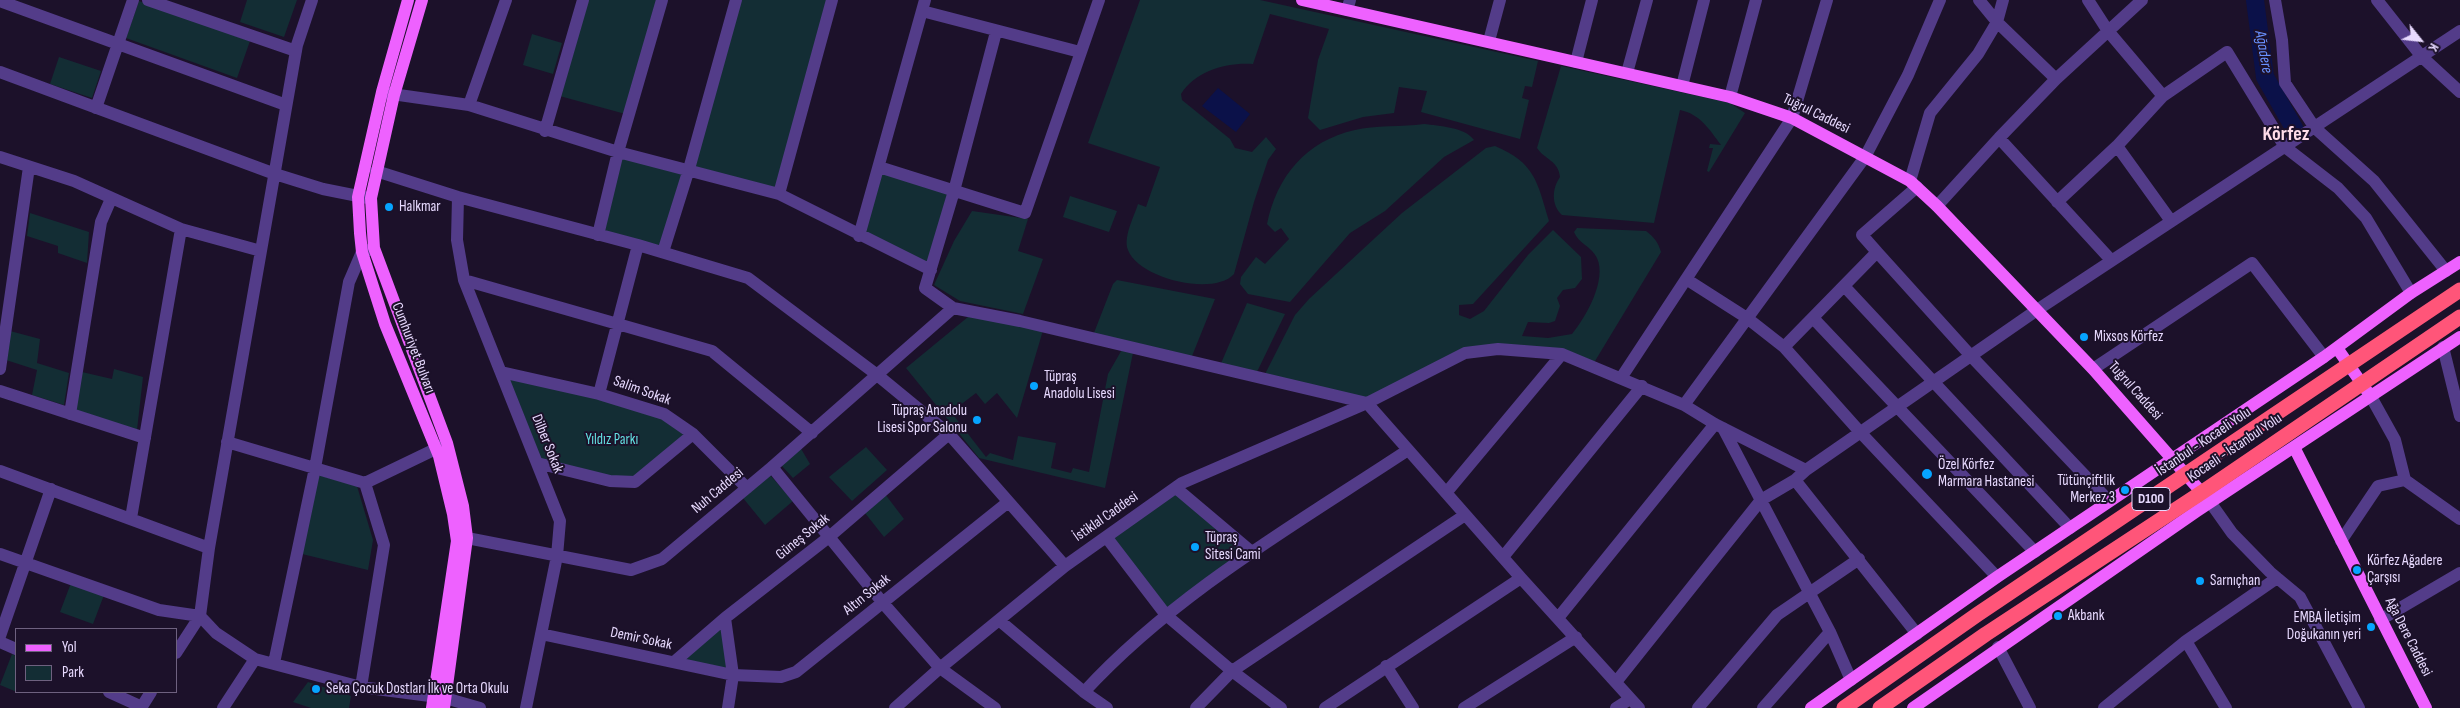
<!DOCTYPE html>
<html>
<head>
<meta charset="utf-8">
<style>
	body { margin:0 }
	#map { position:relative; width:2460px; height:708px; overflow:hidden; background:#1c112a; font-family:"Sofia Sans Condensed",sans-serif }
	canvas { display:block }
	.legend { position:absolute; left:15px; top:628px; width:162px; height:65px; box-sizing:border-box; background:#1c112a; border:1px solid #6e617f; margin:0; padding:6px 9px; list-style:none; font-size:15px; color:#e8daff }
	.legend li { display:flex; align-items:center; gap:10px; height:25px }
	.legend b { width:25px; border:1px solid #6e617f }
	.north { position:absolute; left:2395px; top:15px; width:50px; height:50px; -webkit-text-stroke:4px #1c112a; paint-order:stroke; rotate:119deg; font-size:14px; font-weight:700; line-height:20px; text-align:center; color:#e8daff }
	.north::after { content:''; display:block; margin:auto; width:18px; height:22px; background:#e8daff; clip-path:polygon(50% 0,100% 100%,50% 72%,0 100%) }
</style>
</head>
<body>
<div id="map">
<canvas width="2460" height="708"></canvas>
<ul class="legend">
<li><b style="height:6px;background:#ee61ff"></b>Yol</li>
<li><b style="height:14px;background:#132d34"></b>Park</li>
</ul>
<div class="north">K</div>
</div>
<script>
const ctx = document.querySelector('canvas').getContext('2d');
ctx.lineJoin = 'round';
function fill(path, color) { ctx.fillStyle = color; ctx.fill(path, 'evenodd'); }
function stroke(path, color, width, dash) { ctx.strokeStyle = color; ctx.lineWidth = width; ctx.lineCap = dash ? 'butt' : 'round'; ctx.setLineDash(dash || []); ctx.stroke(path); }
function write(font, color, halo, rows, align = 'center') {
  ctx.font = font + ' "Sofia Sans Condensed",sans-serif'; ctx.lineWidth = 4; ctx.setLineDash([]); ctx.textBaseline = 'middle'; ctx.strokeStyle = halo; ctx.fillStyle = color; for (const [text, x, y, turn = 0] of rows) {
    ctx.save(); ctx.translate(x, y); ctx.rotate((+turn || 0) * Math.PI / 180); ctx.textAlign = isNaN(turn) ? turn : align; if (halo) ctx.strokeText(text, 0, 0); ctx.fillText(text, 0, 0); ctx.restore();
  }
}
const green = new Path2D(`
	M247,0h50l-13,37 -44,-15z
	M583,0h79l-33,115 -73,-20z
	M736,0h96l-53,194 -90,-25 -26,83 -65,-17 20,-83 71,17z
	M1140,0h120l278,61 -6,26 -7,-1 -3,12 7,2 -9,39 -99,-27 6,-21 -28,-4 -5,26 -31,4 -43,13 -12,-12 10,-58 11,-31 -59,-15 -17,50c-26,-2 -58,7 -72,30l1,6 48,39 5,9 17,4 14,-15 10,12 -8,11 -14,42 -20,72c-21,23 -96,4 -106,-24 -5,-13 6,-33 10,-46l8,3 14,-40 -72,-24z
	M139,1l111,40 -13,37 -111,-40z
	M532,34l30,9 -9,31 -30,-9z
	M59,57l42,14 -9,27 -42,-14z
	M1561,66l169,37 15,10 -36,59 -2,-1 6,-23h-4l1,-4 11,1c-12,-16 -21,-31 -41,-35l-26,113 -92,-8c-11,-10 -10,-27 -2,-38 -2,-17 -15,-17 -23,-29z
	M1424,124c15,2 41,3 50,16l-30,17 -59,54 -35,22 -60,69 -42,-8 -8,-10 1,-7 15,-20 9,7 24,-25 -8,-11 -6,4 -8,-8c10,-48 39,-83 88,-94 19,-5 48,-3 69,-6z
	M1495,146c40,17 42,35 54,75l-76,83 -14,1v10l11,4 14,-8 44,-56 25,-25 28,27 1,22 -7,9 -12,2 -6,8 3,8 -5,15 -6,2 -21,-1 -6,14 26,2 24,-4c14,-17 35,-54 25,-76 -5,-11 -19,-15 -23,-26l3,-4 69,3c8,6 12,11 15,21l-69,114 -30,-12 -97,-1 -98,50 -104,-25 32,-63 14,-16 93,-86 84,-65z
	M879,167l75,24 -23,79 -72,-34z
	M1070,196l47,15 -8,21 -46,-15z
	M972,211l56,8 -10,32 25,8 -20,55 -63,-13 -26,-16 20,-44z
	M30,213l59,19 -2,31 -29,-10v-7l-31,-10z
	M1117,280l98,19 -25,62 -56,-13 -29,140 -126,-30 -73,-90 68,-56 70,15 -27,91 -20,-25 -12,11 -9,-11 -25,19 35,45 4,-4 23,7 5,-24 38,7 -5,25 20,5 2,-5 16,4 19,-98 16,-28 -32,-8 21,-54z
	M1247,303l38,11 -30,62 -36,-8z
	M10,331l30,8 -3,24 32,10 -5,32 -32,-10 5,-25 -31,-10z
	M114,369l29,8 -6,53 -62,-18 7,-40 30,7z
	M501,372l163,42 29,20 -58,48 -98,-19z
	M800,447l10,17 -17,14 -12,-13z
	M866,447l21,23 -35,31 -23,-24z
	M319,475l38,11 16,54 -5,30 -66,-16z
	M770,475l23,26 -28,24 -22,-27z
	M1176,488l77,65 -87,62 -59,-77z
	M885,494l19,25 -20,18 -19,-24z
	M71,583l33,12 -11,29 -33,-12z
	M725,618l8,57 -59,-13z
	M12,654l4,2 1,36 -17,-7z
	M308,682l43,14 -2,12h-38l-18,-6z`);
const water = new Path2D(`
	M1218,88l32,26 -14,18 -34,-26z`);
const river = new Path2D(`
	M2255,0l10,77 29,51`);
const minor = new Path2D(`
	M148,0l148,51
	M312,0l-15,45 -88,503 -9,68 16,17 39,26 106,28 84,11 35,10
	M506,0l-37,105 149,47 161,42 152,76
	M1979,0l18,22 59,57
	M2088,0l20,31 55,65
	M2275,0l7,40 3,43 30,45 59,53 72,90
	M2377,0l45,57 38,35
	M0,1l286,104
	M1347,10l3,-10
	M922,11l158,41
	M996,32l-42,159 -29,97 28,20 67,13 347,82 154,175 118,130
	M1489,41l11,-41
	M1576,62l16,-62
	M0,72l275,102 48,15 45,9
	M1627,73l20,-73
	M1682,86l22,-86
	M385,93l84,12
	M1730,97l26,-97
	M96,108l37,-108
	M545,131l38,-131
	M1999,138l112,122
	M0,157l74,24 107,48 80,22
	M879,167l146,46 74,-213
	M376,171l82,26 180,48 110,33 128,96 73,60 116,132
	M1910,181l20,-68 48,-59 19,-32 6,-22
	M779,194l53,-194
	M458,197l-1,43 7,40 96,241 -3,35 -31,152
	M2057,202l60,-56
	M1937,206l62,-68 57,-59 86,-79
	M2171,221l-54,-75 46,-50 64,-44 58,95 53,41 28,30 45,75
	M598,235l20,-83 44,-152
	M859,236l66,-236
	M663,252l26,-83 47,-169
	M1877,252l-15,-17 55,-48
	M1686,279l61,39 37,29 76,85 137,145
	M464,280l248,71 100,82
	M1844,286l226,242
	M1813,318l222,234
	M1784,347l93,-95 94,104 138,145
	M2443,347l17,69
	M0,369l29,-202
	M2093,369l159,-106 72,94
	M501,372l98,22 65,20 29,20 54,54
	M1621,378l171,-260 35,-118
	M0,391l145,47
	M599,394l39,-149
	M2370,395l25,45 10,40
	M1684,405l181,-248 43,-82 32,-75
	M70,414l31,-192 10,-23
	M1723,428l107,204 21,48
	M227,442l138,41 19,62 -23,142
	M537,463l73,18 25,1 58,-48
	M772,467l111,136 57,65 55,40
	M0,471l209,77
	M1795,480l122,154
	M365,483l81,-39
	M1176,488l77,65
	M1446,493l116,-139
	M2210,502l22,31 38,39 30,25 59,111
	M131,518l50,-289
	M1107,538l59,77 66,56 49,37
	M457,541l10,-3 164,32 31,-11 110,-92 181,-159
	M2341,541l37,-55 27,-6 55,39
	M0,554l159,56 41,6 -24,37
	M1503,557l139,-171
	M725,618l8,57 -5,33
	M1558,618l157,-194
	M2380,620l80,-47
	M1000,621l84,71 23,16
	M541,634l192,41 48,2 15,-5 211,-169
	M0,636l51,-147
	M2186,641l91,-63
	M0,642l16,7
	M1998,647l32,61
	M674,662l51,-44 104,-81 120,-103
	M274,663l41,-195 34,-186 13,-30 7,-2
	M1386,666l27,42
	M1616,682l145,-182 34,-20 11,-10
	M109,692l33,15
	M1084,692c91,-99 212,-168 324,-242
	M141,708l10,-16
	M223,708l32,-49
	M895,708l45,-40 125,-102 117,-83 185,-80 98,-50 33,-4 64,5 122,51 31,19 91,46 231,-160 423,-279
	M1196,708l36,-37 233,-156
	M1325,708l196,-130
	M1464,708l112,-71
	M1616,708l14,-9
	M1698,708l79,-93 82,-56
	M1763,708l67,-76
	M2104,708l82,-67 40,67`);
const major = new Path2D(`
	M408,0l-26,92 -24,105 2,36 2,19 23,72 54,132 14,58 4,27 -25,167
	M422,0l-28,95 -23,103 3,50 73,195 16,63 4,32 -23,170
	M1302,0l428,97 62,21 118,63 27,25 156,163 117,133
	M2337,348l30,43
	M2294,447l132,261
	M1811,708l186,-131 327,-220 87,-64 49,-31
	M1913,708l284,-197 263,-174`);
const highwayBridge = new Path2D(`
	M1844,708l134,-94 482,-324
	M1880,708l106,-74 218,-143 256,-174`);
const markers = [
	[389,207,5,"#06a4ff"],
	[2084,337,5,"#06a4ff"],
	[1034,386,5,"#06a4ff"],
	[977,420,5,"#06a4ff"],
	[1927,474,6,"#06a4ff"],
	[2125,490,5,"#06a4ff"],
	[1195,547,5,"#06a4ff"],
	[2357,570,5,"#06a4ff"],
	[2200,581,5,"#06a4ff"],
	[2058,616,5,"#06a4ff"],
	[2371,627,5,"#06a4ff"],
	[316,689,5,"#06a4ff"]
];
const shields = [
	[2151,499,38]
];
const shieldNames = [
	["D100",2151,499]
];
const streetNames = [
	["Tuğrul Caddesi",1816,114,26],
	["Cumhuriyet Bulvarı",413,348,69],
	["Salim Sokak",642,391,20],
	["Tuğrul Caddesi",2135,391,48],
	["İstanbul - Kocaeli Yolu",2204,442,-34],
	["Dilber Sokak",547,444,68],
	["Kocaeli - İstanbul Yolu",2235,448,-34],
	["Nuh Caddesi",718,491,-40],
	["İstiklal Caddesi",1106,517,-35],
	["Güneş Sokak",803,537,-39],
	["Altın Sokak",867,595,-39],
	["Ağa Dere Caddesi",2408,637,63],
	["Demir Sokak",641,639,12]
];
const poiNames = [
	["Halkmar",399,207],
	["Mixsos Körfez",2094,337],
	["Tüpraş",1044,377],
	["Anadolu Lisesi",1044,394],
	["Tüpraş Anadolu",967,411,"right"],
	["Lisesi Spor Salonu",967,428,"right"],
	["Özel Körfez",1938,465],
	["Marmara Hastanesi",1938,482],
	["Tütünçiftlik",2115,481,"right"],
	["Merkez 3",2115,498,"right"],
	["Tüpraş",1205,538],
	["Sitesi Cami",1205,555],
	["Körfez Ağadere",2367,561],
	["Çarşısı",2367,578],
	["Sarnıçhan",2210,581],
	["Akbank",2068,616],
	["EMBA İletişim",2361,618,"right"],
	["Doğukanın yeri",2361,635,"right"],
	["Seka Çocuk Dostları İlk ve Orta Okulu",326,689]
];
const parkNames = [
	["Yıldız Parkı",612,440]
];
const waterNames = [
	["Ağadere",2263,52,80]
];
const districtNames = [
	["Körfez",2286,135]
];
fill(green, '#132d34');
fill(water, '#0b1149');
stroke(river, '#0b1149', 18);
stroke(minor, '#533c89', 12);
stroke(major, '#ee61ff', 12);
stroke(highwayBridge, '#ff5579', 15);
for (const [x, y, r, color] of markers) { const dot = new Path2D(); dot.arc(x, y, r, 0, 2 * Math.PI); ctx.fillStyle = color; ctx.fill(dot); stroke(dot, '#1c112a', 2); }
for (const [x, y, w] of shields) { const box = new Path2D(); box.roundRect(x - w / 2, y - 11.5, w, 23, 4); ctx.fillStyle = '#1c112a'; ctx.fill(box); stroke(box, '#e8daff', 1); }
write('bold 14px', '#e8daff', null, shieldNames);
write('15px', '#e8daff', '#1c112a', streetNames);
write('15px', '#e8daff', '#1c112a', poiNames, 'left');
write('15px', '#63dfe1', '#1c112a', parkNames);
write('italic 16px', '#6891ff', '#1c112a', waterNames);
write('bold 20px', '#ffdce9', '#1c112a', districtNames);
</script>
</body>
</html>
